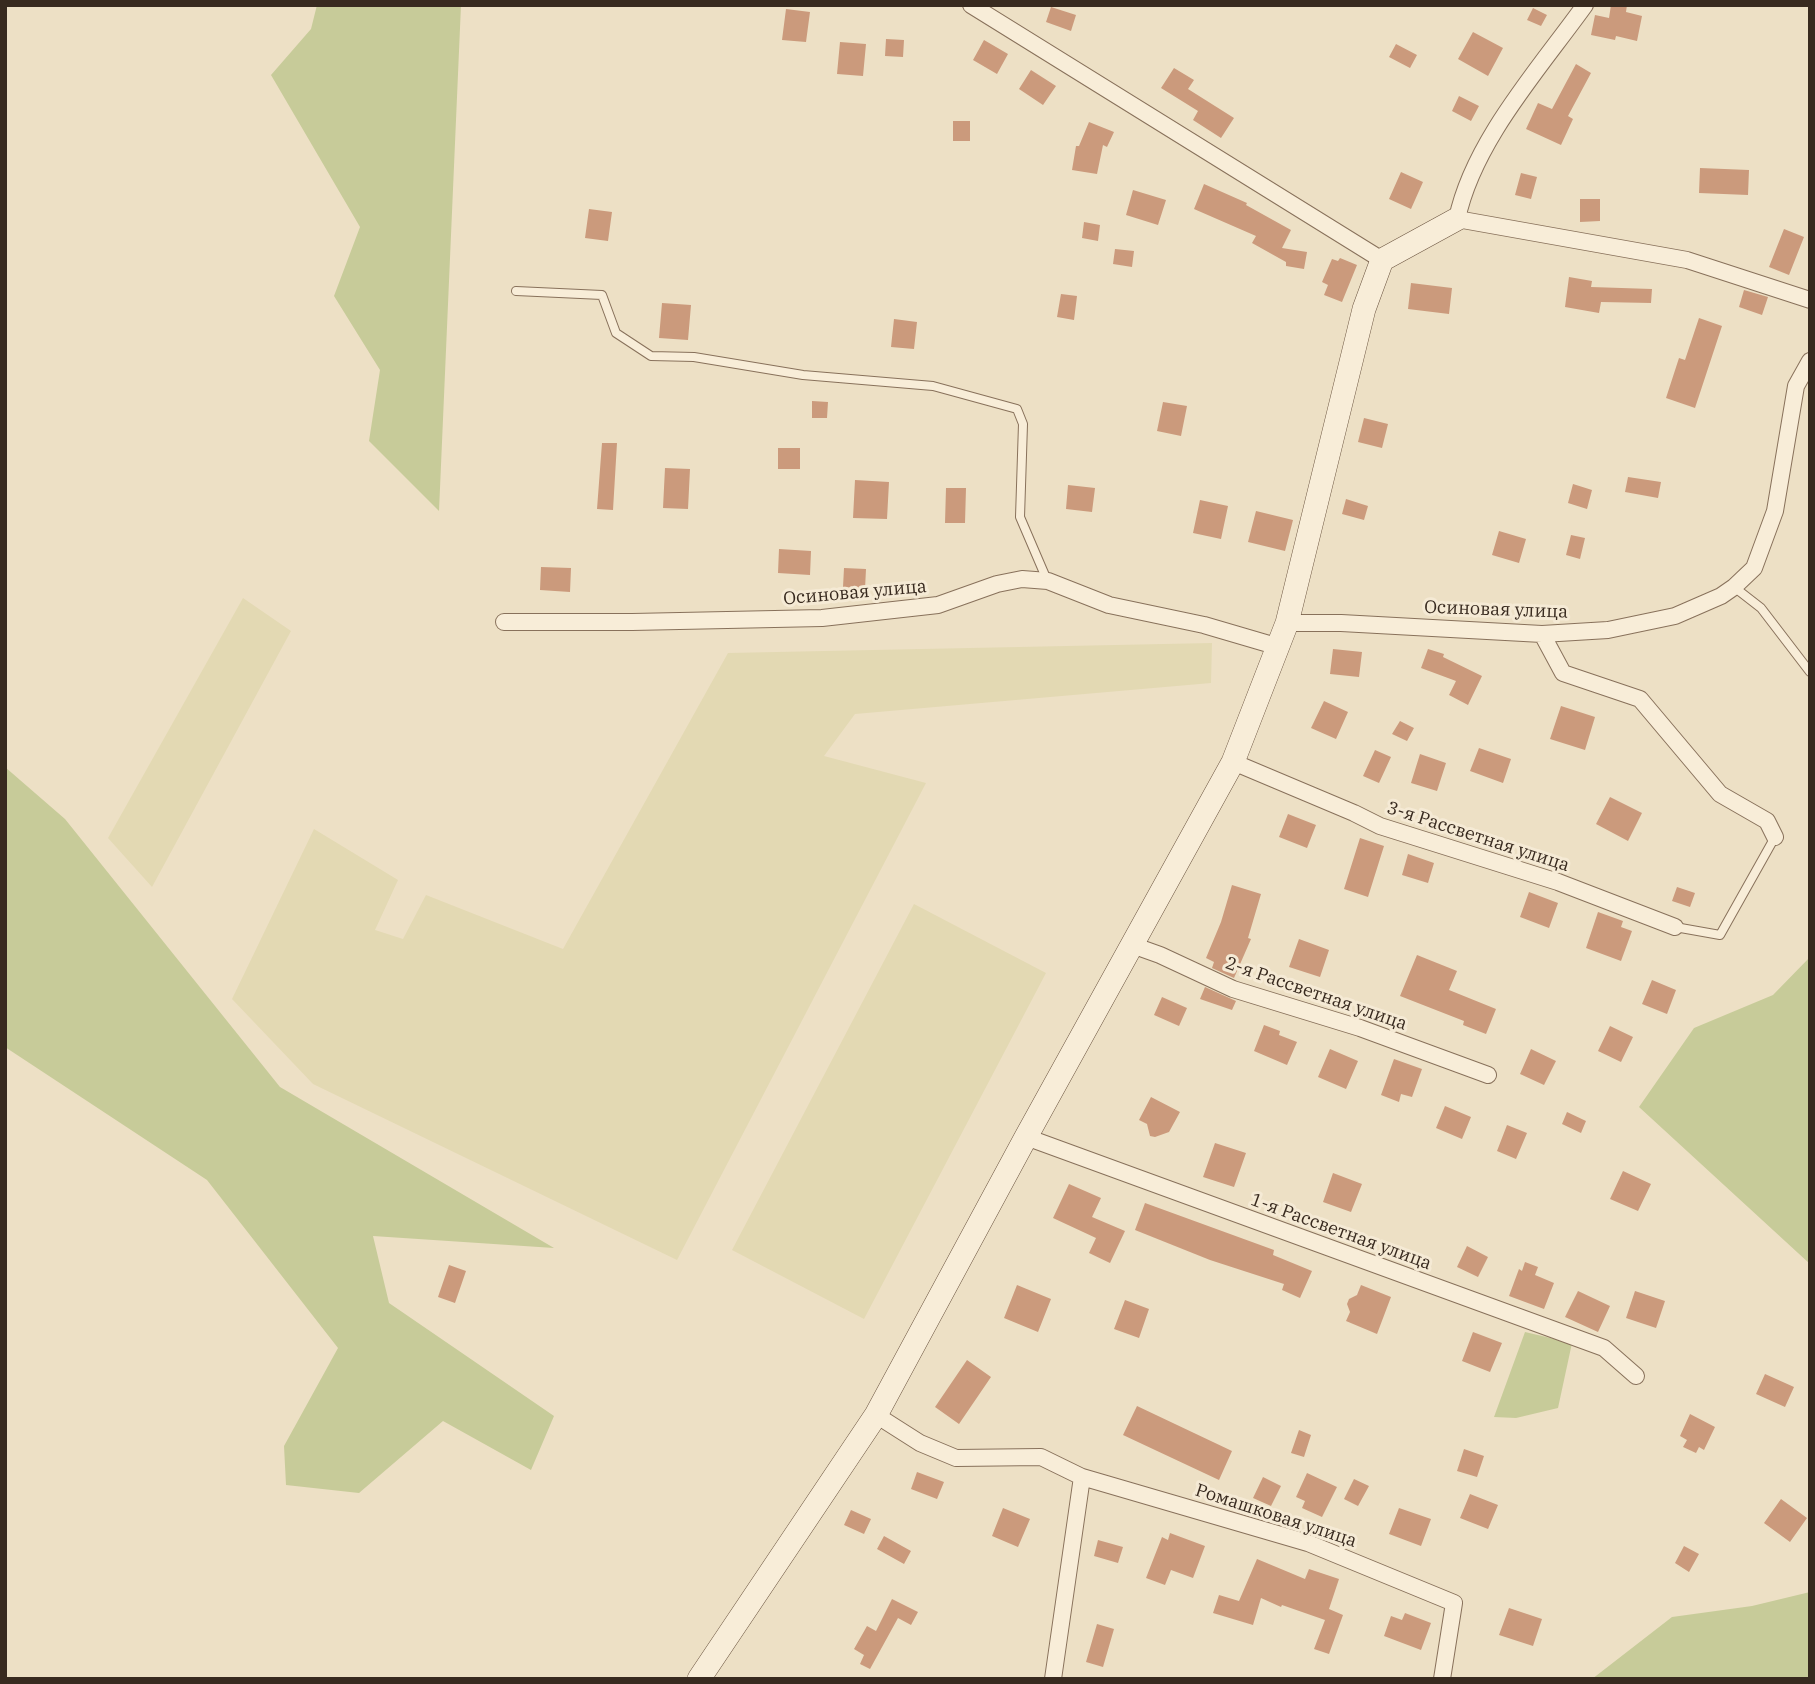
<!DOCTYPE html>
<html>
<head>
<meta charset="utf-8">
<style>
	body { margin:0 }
	#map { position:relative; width:1815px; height:1684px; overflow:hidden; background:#ede0c5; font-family:"IBM Plex Serif",serif }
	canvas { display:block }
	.frame { position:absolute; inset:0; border:7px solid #382a1f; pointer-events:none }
</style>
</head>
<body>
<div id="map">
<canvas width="1815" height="1684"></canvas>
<div class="frame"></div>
</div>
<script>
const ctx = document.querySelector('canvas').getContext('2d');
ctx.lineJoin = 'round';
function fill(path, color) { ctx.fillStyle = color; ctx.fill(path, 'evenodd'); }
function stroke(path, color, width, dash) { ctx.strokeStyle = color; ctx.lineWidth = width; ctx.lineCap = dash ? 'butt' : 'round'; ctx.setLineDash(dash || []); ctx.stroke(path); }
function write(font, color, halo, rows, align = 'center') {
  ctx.font = font + ' "IBM Plex Serif",serif'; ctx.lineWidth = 6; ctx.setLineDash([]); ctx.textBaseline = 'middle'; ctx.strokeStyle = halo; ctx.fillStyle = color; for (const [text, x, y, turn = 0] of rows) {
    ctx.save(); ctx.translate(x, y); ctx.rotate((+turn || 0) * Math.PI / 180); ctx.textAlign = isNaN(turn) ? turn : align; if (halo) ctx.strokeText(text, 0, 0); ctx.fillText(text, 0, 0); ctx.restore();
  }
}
const farmland = new Path2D(`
	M243,598l48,33 -139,256 -44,-49z
	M1212,643l-1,40 -356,31 -31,42 102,27 -249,477 -364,-176 -81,-85 82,-170 84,51 -23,50 28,9 23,-44 137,54 165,-296z
	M914,904l132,69 -182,346 -132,-69z`);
const green = new Path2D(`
	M317,5h144l-22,506 -70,-70 11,-71 -46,-74 26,-69 -89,-152 40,-46z
	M5,767l60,52 215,268 274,161 -181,-12 16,67 165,113 -23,54 -88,-49 -84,72 -73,-8 -2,-39 54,-98 -131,-168 -202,-133z
	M1810,957v307l-171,-157 55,-79 79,-33z
	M1525,1332l47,11 -14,65 -42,10 -22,-1z
	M1810,1592v87h-218l80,-62 80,-11z`);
const building = new Path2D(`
	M1611,5h16l-1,7 16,4 -5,25 -21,-5 -1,4 -24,-5 4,-20 14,3z
	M1051,7l25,8 -5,16 -25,-9z
	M1533,8l14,7 -6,11 -14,-6z
	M786,9l24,3 -4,30 -24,-2z
	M1473,32l30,16 -15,28 -30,-17z
	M886,39l18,1 -1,17 -18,-1z
	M984,40l24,14 -11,20 -24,-14z
	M840,42l26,2 -3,32 -26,-2z
	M1396,44l21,11 -7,13 -21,-11z
	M1576,64l15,9 -23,43 5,3 -12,26 -35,-16 12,-26 14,6z
	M1174,68l20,12 -6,9 46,29 -13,20 -28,-18 5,-9 -37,-23z
	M1031,70l25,16 -13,19 -24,-16z
	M1459,96l20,10 -8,15 -19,-10z
	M953,121h17v20h-17z
	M1089,122l25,10 -7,15 -4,-2 -6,29 -25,-4 4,-24h3z
	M1700,168l49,2 -1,25 -49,-2z
	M1401,172l22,10 -12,27 -22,-10z
	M1521,173l16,4 -6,22 -16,-4z
	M1204,184l43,19 -1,2 45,25 -9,18 25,4 -3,17 -18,-3v-4l-34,-19 4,-7 -62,-27z
	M1133,190l33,10 -8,25 -32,-10z
	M1580,199h20v22l-20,1z
	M589,209l23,3 -4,29 -23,-3z
	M1084,222l16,3 -2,16 -16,-3z
	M1784,229l20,8 -15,38 -20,-8z
	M1115,249l19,2 -2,16 -19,-3z
	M1340,258l17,7 -15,37 -18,-7 4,-10 -6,-3 10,-23 6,2z
	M1569,277l23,4 -1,6 61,2 -1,14 -50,-1 -2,11 -34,-6z
	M1411,283l41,5 -3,26 -41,-5z
	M1744,290l24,7 -6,18 -23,-8z
	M1061,294l16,2 -3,24 -17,-3z
	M662,303l29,2 -3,35 -29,-2z
	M1699,318l23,8 -27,82 -29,-10 13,-40 6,2z
	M894,319l23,3 -3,27 -23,-2z
	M812,401l16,1 -1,16h-15z
	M1163,402l24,4 -6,30 -24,-5z
	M1364,418l24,6 -6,24 -24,-6z
	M602,443h15l-4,67 -16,-1z
	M778,448h22v21h-22z
	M665,468l25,1 -2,40 -25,-1z
	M1628,477l33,5 -3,16 -33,-6z
	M855,480l34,2 -2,37 -34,-1z
	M1573,484l19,6 -5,19 -19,-6z
	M1068,485l27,3 -3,24 -26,-3z
	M946,488h20l-1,35h-20z
	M1346,499l22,7 -4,14 -22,-6z
	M1200,500l28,6 -7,33 -28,-6z
	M1256,511l37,9 -8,31 -37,-9z
	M1499,531l27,8 -7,24 -27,-8z
	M1571,535l14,3 -5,21 -14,-4z
	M779,549l32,2 -1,24 -32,-2z
	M541,567l30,1 -1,24 -30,-2z
	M844,568l22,1 -1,20 -22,-2z
	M1333,649l29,3 -3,25 -29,-3z
	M1428,649l16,5 -1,3 39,19 -14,29 -19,-10 7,-14 -35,-13z
	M1324,701l24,11 -12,27 -25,-11z
	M1561,706l34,11 -10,33 -35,-11z
	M1400,721l14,7 -7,13 -15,-7z
	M1479,748l32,11 -8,24 -33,-12z
	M1375,750l16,7 -12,26 -16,-7z
	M1420,754l26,9 -9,28 -26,-8z
	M1610,797l32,16 -14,28 -32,-17z
	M1288,814l28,11 -9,23 -28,-11z
	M1360,838l24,8 -16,51 -24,-8z
	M1408,854l26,9 -6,20 -26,-8z
	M1232,885l29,9 -13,44 3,1 -17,39 -22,-10 2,-6 -8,-4 15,-36z
	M1677,887l18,6 -5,14 -18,-6z
	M1529,892l29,11 -9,25 -29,-11z
	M1598,912l25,9 -2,6 11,4 -11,30 -35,-13z
	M1299,939l30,11 -9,27 -31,-10z
	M1417,955l40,16 -8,19 47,19 -10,25 -23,-9 1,-4 -64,-25z
	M1652,980l24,10 -9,24 -25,-10z
	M1205,987l31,14 -4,9 -32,-11z
	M1162,997l25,11 -8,18 -25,-11z
	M1264,1025l16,6 -1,4 18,7 -10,23 -33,-14z
	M1610,1026l23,11 -12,25 -23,-11z
	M1330,1049l28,12 -12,28 -28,-12z
	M1531,1049l25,12 -12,24 -24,-11z
	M1394,1059l28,10 -10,28 -11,-3 -2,8 -18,-7z
	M1151,1097l29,15 -11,20 -14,5 -5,-1 -3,-12 -8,-4z
	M1445,1106l26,11 -9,22 -26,-11z
	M1567,1112l19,9 -5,12 -19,-9z
	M1507,1125l20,8 -11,26 -19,-8z
	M1215,1143l31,10 -12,34 -31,-10z
	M1623,1171l28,13 -13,27 -28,-12z
	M1333,1173l29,11 -11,28 -28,-10z
	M1069,1184l32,14 -9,19 33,14 -15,32 -21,-10 7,-15 -43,-20z
	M1145,1203l129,47 -1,5 39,16 -12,27 -18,-8 2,-6 -74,-24 -75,-30z
	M1467,1246l21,11 -10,20 -21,-10z
	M1525,1262l13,5 -3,8 19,8 -10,26 -35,-13 10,-27 3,2z
	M449,1265l17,6 -11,32 -17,-6z
	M1017,1285l34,14 -13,33 -34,-14z
	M1361,1285l30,12 -14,37 -31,-13 4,-9 -3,-8 2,-5 8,-4z
	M1578,1291l32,15 -12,26 -33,-15z
	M1635,1291l30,10 -9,27 -30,-10z
	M1125,1300l24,9 -10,29 -25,-9z
	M1473,1332l29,11 -12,29 -28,-11z
	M967,1360l24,17 -32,47 -24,-17z
	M1765,1374l29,13 -9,20 -29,-13z
	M1137,1406l95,45 -13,29 -96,-45z
	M1690,1414l25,13 -11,23 -5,-3 -3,6 -13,-6 4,-7 -7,-4z
	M1299,1430l12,5 -7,22 -13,-4z
	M1464,1449l20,7 -7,21 -20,-6z
	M917,1472l27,10 -7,17 -26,-10z
	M1307,1473l30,14 -15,30 -20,-9 3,-7 -9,-4z
	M1263,1477l18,9 -10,20 -18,-8z
	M1354,1479l15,7 -11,20 -14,-7z
	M1470,1494l28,11 -10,24 -28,-11z
	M1781,1499l26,19 -17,24 -26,-19z
	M1003,1508l27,11 -12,28 -26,-11z
	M1399,1508l32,11 -10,27 -32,-12z
	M851,1510l20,9 -7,15 -20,-9z
	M1170,1533l35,13 -12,32 -22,-8 -6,15 -19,-7 16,-41 6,3z
	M884,1536l27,15 -7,13 -27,-15z
	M1098,1540l25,7 -5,16 -24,-7z
	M1684,1546l15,8 -10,18 -14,-9z
	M1257,1559l48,20 4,-10 30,10 -10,30 14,6 -14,39 -15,-5 11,-29 -43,-15 -1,2 -20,-9 -8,27 -40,-12 6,-18 20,6z
	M892,1599l26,13 -7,13 -13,-7 -28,51 -10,-5 4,-9 -10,-6 13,-23 9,5z
	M1509,1608l33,11 -9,27 -34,-11z
	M1405,1613l26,10 -10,27 -37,-14 7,-20 11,4z
	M1097,1624l17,5 -11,38 -17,-5z`);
const lane = new Path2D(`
	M516,291l86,4 14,38 35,23 43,1 109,18 130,11 84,23 6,15 -3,93 27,63
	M1734,587l27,21 49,64
	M1675,927l45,8 55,-98`);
const street = new Path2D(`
	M971,5l411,255
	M1585,5c-46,64 -112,137 -128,214l230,41 123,40
	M504,622h128l190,-4 116,-13 59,-21 25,-5 26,2 61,24 95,20 75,22
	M1287,623h54l201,11 66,-4 67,-14 46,-20 13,-9 20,-19 21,-57 21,-125 14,-25
	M1542,634l21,39 77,26 80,95 47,27 8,16
	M1233,762l121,51 26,13 178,56 117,45
	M1132,945l28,10 73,34 127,39 128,47
	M1026,1137l578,211 32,28
	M876,1415l44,28 36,15 85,-1 41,20 226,66 146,60 -12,76
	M1053,1679l29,-202`);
const secondary = new Path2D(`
	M699,1679l177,-264 150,-278 207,-375 54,-139 77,-314 18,-49 75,-41`);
const streetNames = [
	["Осиновая улица",855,593,-5],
	["Осиновая улица",1496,610,2],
	["3-я Рассветная улица",1478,837,18],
	["2-я Рассветная улица",1316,994,19],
	["1-я Рассветная улица",1341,1232,20],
	["Ромашковая улица",1276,1516,18]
];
fill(farmland, '#e3d9b3');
fill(green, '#c7cb99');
fill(building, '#cb9a7c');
stroke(lane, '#88715b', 10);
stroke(street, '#88715b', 18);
stroke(secondary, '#6a533f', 24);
stroke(lane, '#f8edd8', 8);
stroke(street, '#f8edd8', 16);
stroke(secondary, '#f8edd8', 23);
write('18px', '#382a1f', '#f5ead5', streetNames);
</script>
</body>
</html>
